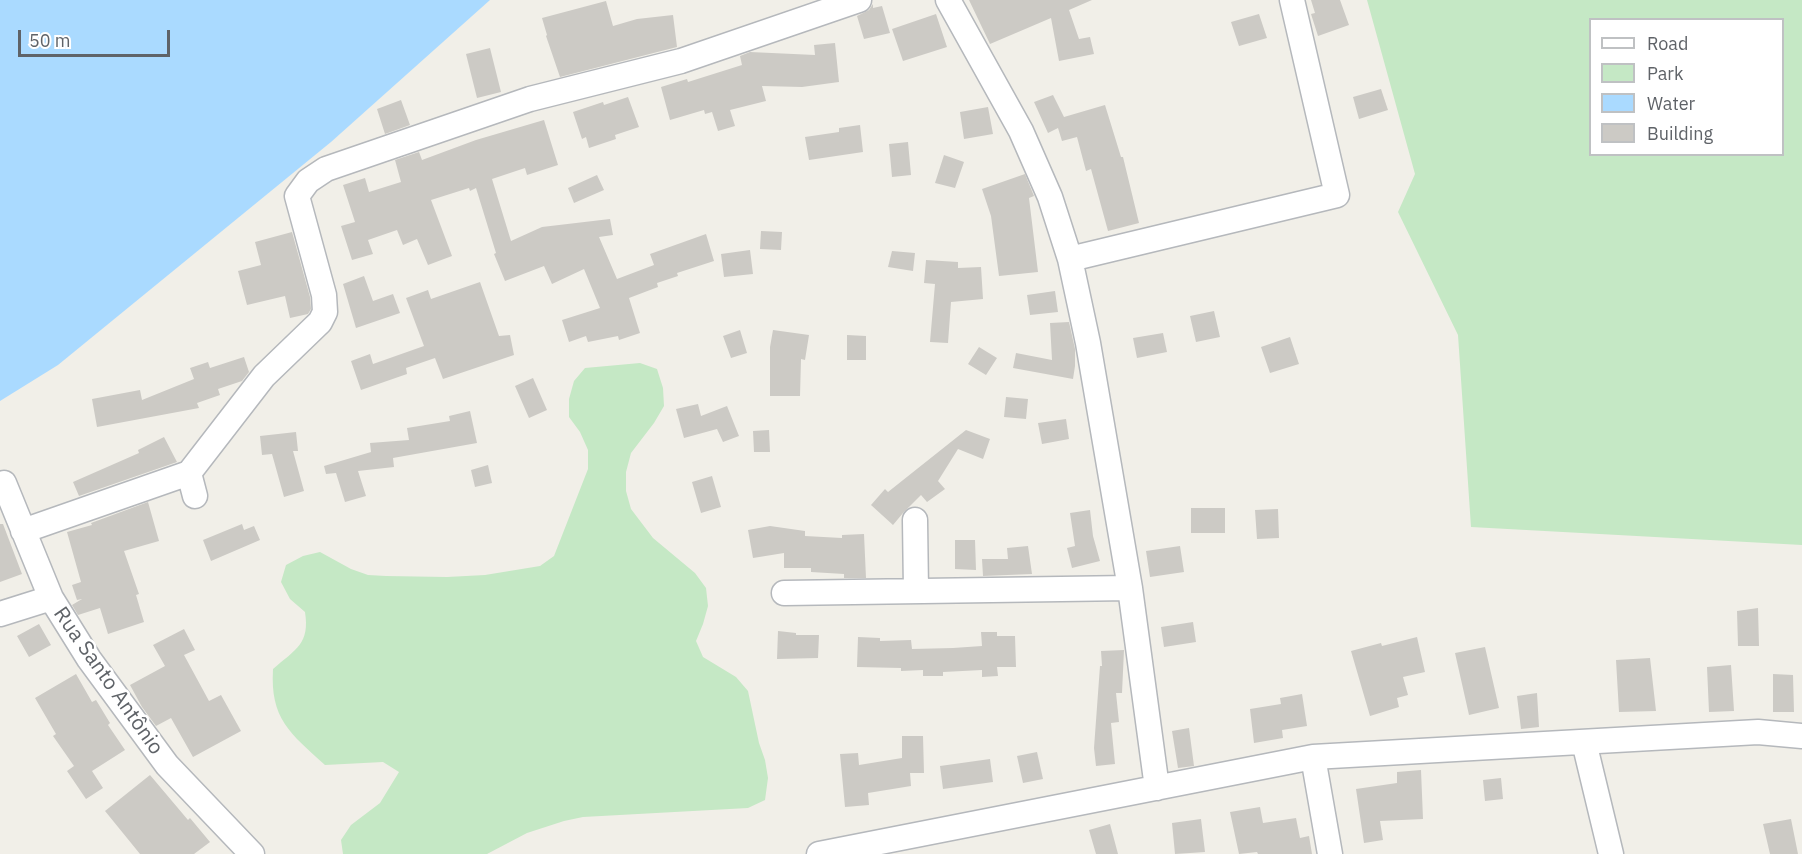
<!DOCTYPE html>
<html>
<head>
<meta charset="utf-8">
<style>
	body { margin:0 }
	#map { position:relative; width:1802px; height:854px; overflow:hidden; background:#f1efe8; font-family:"IBM Plex Sans",sans-serif }
	canvas { display:block }
	.legend { position:absolute; left:1589px; top:18px; width:195px; height:138px; box-sizing:border-box; background:#fff; border:2px solid #bfc1c3; margin:0; padding:8px 10px; list-style:none; font-size:18px; color:#5f6368 }
	.legend li { display:flex; align-items:center; gap:12px; height:30px }
	.legend b { width:30px; border:2px solid #bfc1c3 }
	.scale { position:absolute; left:18px; top:30px; width:152px; height:27px; box-sizing:border-box; border:3px solid #5f6368; border-top:0; padding-left:8px; font-size:18px; line-height:21px; white-space:nowrap; color:#5f6368; -webkit-text-stroke:4px #fff; paint-order:stroke }
</style>
</head>
<body>
<div id="map">
<canvas width="1802" height="854"></canvas>
<ul class="legend">
<li><b style="height:8px;background:#fff"></b>Road</li>
<li><b style="height:16px;background:#c5e8c5"></b>Park</li>
<li><b style="height:16px;background:#aadaff"></b>Water</li>
<li><b style="height:16px;background:#cccac5"></b>Building</li>
</ul>
<div class="scale">50 m</div>
</div>
<script>
const ctx = document.querySelector('canvas').getContext('2d');
ctx.lineJoin = 'round';
function fill(path, color) { ctx.fillStyle = color; ctx.fill(path, 'evenodd'); }
function stroke(path, color, width, dash) { ctx.strokeStyle = color; ctx.lineWidth = width; ctx.lineCap = dash ? 'butt' : 'round'; ctx.setLineDash(dash || []); ctx.stroke(path); }
function write(font, color, halo, rows, align = 'center') {
  ctx.font = font + ' "IBM Plex Sans",sans-serif'; ctx.lineWidth = 5; ctx.setLineDash([]); ctx.textBaseline = 'middle'; ctx.strokeStyle = halo; ctx.fillStyle = color; for (const [text, x, y, turn = 0] of rows) {
    ctx.save(); ctx.translate(x, y); ctx.rotate((+turn || 0) * Math.PI / 180); ctx.textAlign = isNaN(turn) ? turn : align; if (halo) ctx.strokeText(text, 0, 0); ctx.fillText(text, 0, 0); ctx.restore();
  }
}
const green = new Path2D(`
	M1367,0h435v545l-331,-18 -13,-192 -60,-123 17,-38zM1590,20h192v134h-192z
	M640,363l17,6 6,19 1,18 -10,17 -23,30 -5,19v19l5,18 22,29 42,35 11,15 2,18 -5,18 -7,17 7,16 33,20 12,14 11,52 6,17 3,18 -3,22 -17,8 -165,9 -19,4 -37,12 -40,21h-144l-2,-14 10,-15 29,-22 19,-31 -16,-10 -58,3c-35,-32 -55,-46 -52,-96 23,-20 37,-25 32,-57l-15,-13 -9,-17 5,-17 17,-9 17,-4 31,17 17,6 18,1 61,1 38,-2 55,-9 14,-10 34,-87v-19l-8,-18 -11,-15v-18l5,-18 11,-13z`);
const water = new Path2D(`
	M0,0h490l-159,142 -273,223 -58,36z`);
const building = new Path2D(`
	M969,0h123l-23,10 10,29 11,-2 4,17 -35,7 -8,-43 -61,26z
	M1311,0h29l9,25 -31,11 -7,-22 4,-1z
	M606,1l7,25 24,-7 36,-4 4,32 -117,30 -14,-41 1,-1 -5,-17z
	M873,4v4l9,-2 8,27 -26,6 -7,-23 12,-6z
	M936,14l11,33 -44,14 -11,-32z
	M1259,14l8,24 -28,8 -8,-24z
	M835,43l4,39 -37,5 -40,-1 4,15 -36,9 5,16 -17,5 -6,-19 -7,2 -1,-4 -34,10 -9,-33 26,-8 1,3 54,-17 -2,-9 10,-4 65,3 -1,-10z
	M490,48l11,44 -24,6 -11,-44z
	M1381,89l7,21 -29,9 -6,-22z
	M1053,95l11,22 41,-12 16,52h2l16,66 -31,8 -17,-62 -5,2 -9,-34 -15,4 -4,-13 -10,5 -14,-31z
	M628,97l11,30 -24,8 1,4 -27,9 -3,-11 -4,2 -9,-27 30,-10 1,3z
	M401,100l9,25 -25,9 -8,-25z
	M988,107l5,27 -29,5 -4,-27z
	M544,120l14,45 -31,10 -2,-7 -33,11 19,62 31,-14 68,-8 3,16 -14,2 18,42 37,-14 -4,-11 56,-20 8,27 -37,12 1,3 -21,7 1,4 -29,11 11,35 -21,7 -1,-4 -30,6 -2,-6 -17,6 -7,-22 38,-12 -16,-39 -32,15 -8,-18 -39,15 -11,-27 2,-1 -20,-65 -6,3 -1,-3 -38,12 21,56 -24,9 -11,-26 -14,6 -6,-15 -29,10 5,14 -21,6 -11,-34 14,-4 -12,-37 22,-7 4,14 32,-10 -6,-22 24,-8 3,8 54,-20z
	M860,125l3,27 -54,8 -4,-23 34,-5v-4z
	M908,142l3,33 -19,2 -3,-33z
	M944,155l20,7 -9,26 -20,-5z
	M1025,174l9,22 -5,2 9,74 -39,4 -8,-60 -9,-27z
	M597,175l7,15 -30,13 -6,-15z
	M761,231l21,1 -1,18 -21,-1z
	M292,232l18,65 1,12 -3,5 -18,4 -5,-22 -38,9 -9,-34 23,-6 -6,-23z
	M750,250l3,24 -29,3 -3,-23z
	M892,251l23,2 -2,18 -25,-4z
	M926,260l32,2v6l23,-1 2,32 -32,3 -3,41 -18,-1 5,-58 -11,-1z
	M364,276l9,25 20,-7 7,19 -44,15 -13,-44z
	M480,282l19,54 11,-1 4,20 -71,24 -8,-21 -29,10 1,6 -46,16 -10,-29 19,-7 3,10 51,-18 -18,-48 22,-8 3,9z
	M1055,291l3,21 -28,3 -3,-20z
	M1214,311l6,26 -24,5 -6,-26z
	M1069,322l6,27v17l-2,13 -60,-11 3,-15 36,7 -2,-37z
	M740,330l7,23 -16,5 -8,-22z
	M773,330l36,5 -4,25 -4,-1 -1,37h-30v-49z
	M1163,333l4,19 -30,6 -4,-20z
	M847,335l19,1v24h-19z
	M1290,337l9,27 -29,9 -9,-26z
	M979,347l18,11 -11,17 -18,-11z
	M244,357l5,15 -7,9 -24,8 2,6 -23,8 2,5 -102,19 -5,-28 48,-9 2,10 52,-21 -4,-11 18,-6 2,6z
	M533,378l14,32 -18,8 -14,-32z
	M1006,397l22,2 -2,20 -22,-2z
	M698,404l3,12 26,-10 12,30 -16,6 -6,-13 -33,9 -8,-29z
	M470,411l7,32 -84,15 1,9 -36,4 8,25 -21,6 -9,-29 -10,1 -2,-8 47,-14 -1,-9 39,-3 -2,-12 43,-7 -1,-5z
	M1066,419l3,20 -27,5 -4,-21z
	M769,430l1,22h-16l-1,-21z
	M966,430l24,9 -7,20 -25,-10 -20,32 7,8 -18,13 -6,-7 -18,18 -10,12 -22,-20 14,-16 3,3z
	M296,432l2,19h-5l11,40 -20,6 -12,-43 -10,1 -2,-19z
	M164,437l13,25 -98,34 -6,-14 66,-29 -1,-3z
	M488,465l4,18 -17,4 -4,-17z
	M712,476l9,31 -20,6 -9,-31z
	M148,502l11,39 -35,10 15,43 -3,1 8,27 -36,12 -8,-26 -22,7 -6,-10 10,-6 -5,1 -5,-15 9,-3 -14,-50 25,-7 -1,-2z
	M1191,508h34v25h-34z
	M1278,509l1,29 -22,1 -2,-29z
	M1090,510l3,26 7,25 -28,7 -5,-20 8,-2 -5,-33z
	M0,524h3l19,50 -22,8z
	M242,524l2,6 10,-4 6,14 -49,21 -8,-21z
	M770,526l35,5v5l37,2v-3l22,-1 2,44h-22v-4l-33,-2v-4h-27v-15l-31,5 -5,-28z
	M955,540h20l1,30 -21,-1z
	M1028,546l4,28 -49,2 -1,-17h26l-1,-11z
	M1180,546l4,26 -34,5 -4,-26z
	M1758,608l1,38h-21l-1,-35z
	M1193,622l3,20 -32,5 -3,-20z
	M39,624l12,21 -22,12 -12,-21z
	M184,629l11,21 -11,5 25,46 12,-6 20,36 -48,26 -22,-39 -15,8 -14,-19 -12,-22 35,-19 -12,-21z
	M778,631l18,2v2h23l-1,23 -41,1z
	M981,632h16v4h18l1,31h-19l1,9 -16,1v-7l-39,2v4h-20v-6l-22,1v-3l-44,-1 1,-30 22,1v3l31,-1 1,9 41,-1 29,-2z
	M1417,637l8,35 -22,5 5,18 -11,3 2,9 -29,9 -19,-65 30,-8 1,3z
	M1485,647l14,61 -30,7 -14,-62z
	M1124,650l-2,43h-6l3,29 -8,1 4,41 -19,2 -2,-18 6,-82h2l-1,-15z
	M1650,658l6,53 -37,1 -3,-52z
	M1731,665l3,46 -25,1 -2,-45z
	M76,674l16,28 4,-2 14,23 -2,2 17,25 -33,21 11,17 -17,11 -19,-28 7,-5 -21,-30 3,-2 -21,-36z
	M1773,674l20,1 1,37h-21z
	M1537,693l2,34 -18,2 -4,-33z
	M1302,694l5,32 -25,4 1,8 -29,5 -4,-34 31,-5 -1,-6z
	M1189,728l5,38 -16,2 -6,-37z
	M902,736h21l1,37h-14l1,13 -43,7 1,12 -24,2 -5,-53 18,-1 1,12 43,-7z
	M1037,752l6,27 -20,4 -6,-27z
	M990,759l3,23 -50,7 -3,-23z
	M1421,770l2,49 -43,2 3,19 -19,3 -8,-54 41,-6v-11z
	M150,775l38,45 2,-2 20,24 -16,12h-54l-35,-43z
	M1501,778l2,21 -18,2 -2,-21z
	M1260,807l3,16 33,-5 4,20 9,-2 3,18h-54l-1,-2 -18,2 -9,-42z
	M1201,819l4,33 -30,2 -3,-31z
	M1791,819l7,35h-28l-7,-30z
	M1110,824l8,30h-22l-7,-24z`);
const minor = new Path2D(`
	M948,0l73,131 29,66 20,62 18,84 42,245 27,200
	M1070,259l267,-64 -45,-195
	M189,473l6,23
	M4,483l47,115 38,61 78,106 85,89
	M915,520l1,71
	M23,531l166,-58 75,-97 56,-54 5,-10 -1,-17 -27,-99 11,-15 18,-12 204,-70 151,-38 178,-61
	M784,593l346,-5
	M0,614l51,-16
	M1584,742l27,112
	M1313,757l17,97
	M819,854l494,-97 445,-25 44,4`);
const streetNames = [
	["Rua Santo Antônio",108,681,55]
];
fill(green, '#c5e8c5');
fill(water, '#aadaff');
fill(building, '#cccac5');
stroke(minor, '#b5b8bc', 27);
stroke(minor, '#fff', 24);
write('21px', '#5f6368', '#fff', streetNames);
</script>
</body>
</html>
